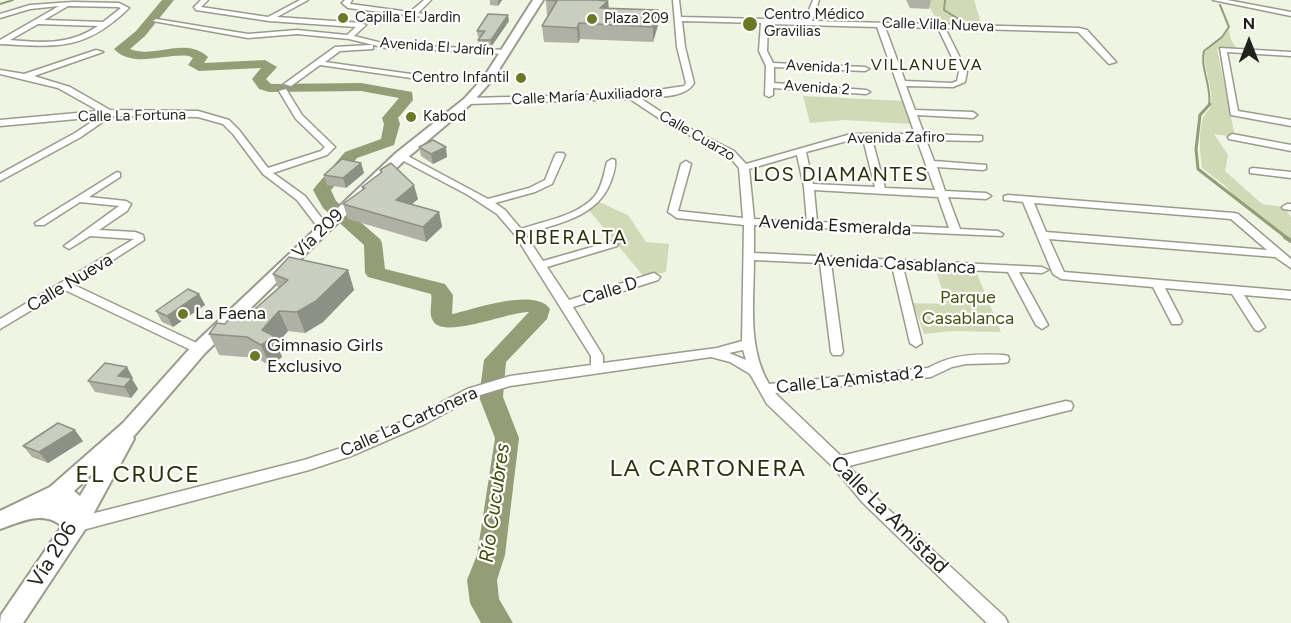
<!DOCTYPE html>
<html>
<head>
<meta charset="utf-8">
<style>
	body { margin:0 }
	#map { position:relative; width:1291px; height:623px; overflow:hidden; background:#f0f4e3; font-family:Figtree,sans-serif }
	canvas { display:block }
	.north { position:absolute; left:1219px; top:12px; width:60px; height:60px; -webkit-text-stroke:4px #fff; paint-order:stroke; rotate:0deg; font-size:16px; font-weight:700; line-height:24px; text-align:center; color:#1f211b }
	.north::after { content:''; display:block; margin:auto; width:21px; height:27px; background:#1f211b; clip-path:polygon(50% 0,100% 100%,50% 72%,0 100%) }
</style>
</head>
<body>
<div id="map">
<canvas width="1291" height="623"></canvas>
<div class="north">N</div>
</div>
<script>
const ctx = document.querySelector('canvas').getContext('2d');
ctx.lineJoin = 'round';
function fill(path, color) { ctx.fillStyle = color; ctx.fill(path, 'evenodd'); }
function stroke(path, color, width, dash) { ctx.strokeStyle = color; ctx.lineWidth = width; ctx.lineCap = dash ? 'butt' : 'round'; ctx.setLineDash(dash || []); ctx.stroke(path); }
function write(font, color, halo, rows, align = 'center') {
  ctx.font = font + ' Figtree,sans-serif'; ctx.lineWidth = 4.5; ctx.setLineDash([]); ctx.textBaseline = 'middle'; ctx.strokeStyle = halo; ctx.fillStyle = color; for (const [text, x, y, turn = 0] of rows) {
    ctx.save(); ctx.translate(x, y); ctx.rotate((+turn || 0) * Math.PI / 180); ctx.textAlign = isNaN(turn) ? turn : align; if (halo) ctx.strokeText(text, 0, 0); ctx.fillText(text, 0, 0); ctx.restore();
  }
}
const green = new Path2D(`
	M926,0h48l7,23h-43z
	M1229,30l2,10 6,9h-20l18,88 -21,-3 14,21 -3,16 37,33 22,3 7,10v22l-49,-35 -18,-19 -22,-17c-2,-13 -4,-40 2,-52 2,-5 7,-6 7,-12 2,-19 -8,-34 -6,-52z
	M803,96l101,5 7,23 -66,-4 -35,3z
	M599,202l29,13 18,27 23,2 -3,28 -22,5 -56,-68z
	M935,268l40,1 26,63 -49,-1 -28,3 -11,-31 34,1z`);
const streamFar2 = new Path2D(`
	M945,0l-1,10 21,13
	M0,4l13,-4
	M1209,105c3,-19 -9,-36 -5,-54l18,-14 7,-10 -9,-22`);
const streamFar1 = new Path2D(`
	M1210,104l-10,11 -4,34 2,20 89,69`);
const stream = new Path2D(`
	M1285,237l6,4`);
const river = new Path2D(`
	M162,0h12l-29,36 -15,13c24,10 56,-13 78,8l-4,6 61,-3 12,7 -11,12 5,5 90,-1 51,9 1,8 -15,18 2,6 -6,21 -37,13 -26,32 5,11 44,38 2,4 3,26 60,15 8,11 -1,19c22,-5 84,-27 98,-5l-3,10 -41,43 -3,35 16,41 -14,117 -8,25 2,19 14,24h-32l-11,-20 -3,-23 10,-25 18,-117 -16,-41 5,-37 45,-48c-19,-1 -85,28 -96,9 -5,-8 0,-20 -2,-27l-63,-17 -3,-4 -1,-28 -41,-37 -10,-18 3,-4 29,-34 36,-13 3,-15 -2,-6 17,-20 -38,-7 -92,1 -10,-3 -7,-10 9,-11 -62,3 -11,-6 5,-7 -4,-2c-24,-3 -56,13 -75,-7l22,-18z`);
const minor = new Path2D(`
	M201,0h7l-7,7 67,10 32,-17h8l-31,17 85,6 4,2 -12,11 32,8 120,6 4,2 -4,2 -120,-6 -37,-9 -52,-5 -49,4 -95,-17 3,-2 92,15 49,-4 50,5 9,-8 -87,-6 -73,-11 -2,-3z
	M345,0h7l-2,4 60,8 14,-12h7l-13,13 16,3 -3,2 -83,-10 -6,-5z
	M673,0h6l2,17 124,3 8,-20h6l-7,21 267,7 8,2 29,32 -7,2 -31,-32 -133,-4 22,44 -2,10 -12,5 -47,-1 9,24 58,2 4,3 -4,3 -56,-3 7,19 58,2v4l-3,1 -53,-1 8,21 52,4v4l-3,1 -46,-3 8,24 41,2 5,3 -5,3 -38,-2 12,32 38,2 5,3 -1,2 -248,-11v28l288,14 6,3 -6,3 -23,-1 29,53 -6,4 -6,-4 -28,-53 -105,-5 19,76 -6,4 -6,-4 -18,-77 -61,-3 12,89 -2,3h-8l-2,-3 -11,-89 -66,-3c0,41 -7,87 15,124l159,-16c24,-14 49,-14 75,-13l5,1 1,3 -1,3 -5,1 -37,1 -14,3 -21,10 -156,16 66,63 225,-55 5,1 2,4 -2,4 -5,1 -217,55 24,29 132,122 3,6h-21l-124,-120 -30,-36 -66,-63 -17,-30 -20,-12 -19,-5 -201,29 -33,10 -52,28 -74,32 -42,14 -234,62 -6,-2 -2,-5 2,-5 6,-2 229,-58 37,-12 74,-32 52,-27 43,-13 81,-11v-9l-76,-121 -18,-21 -29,-19 -70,-37v-4h6l84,45 41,-11 16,-8 10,-25 2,-2h6l2,2 -13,29 -17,8 -40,11 10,7 16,19c23,-8 56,-13 73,-32 8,-9 10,-24 13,-35l5,-3 3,1c1,6 -1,12 -3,18 -12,39 -53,45 -87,56l18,27 70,-20 5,3 -1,2 -70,21 22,33 85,-27 6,4 -2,3 -85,27 30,49v7l114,-15 25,-7 2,-116 -67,-7 -9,-6 13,-48 5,-3 5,3 -13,47 65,7 -4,-50 -11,-13 -59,-30 -39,-26 -162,5 -4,-3 4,-3 164,-4 52,-8 2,-3 -9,-36zM682,21l79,2 -2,28 7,15 -1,29 4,2 4,-2v-7l93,6 4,-2 -4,-2 -92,-7v-16l91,4 4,-2 -4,-2 -92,-4 -6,-12 1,-27 109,3 38,107h-64l-105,30 -12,-13 -59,-30 -35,-23c16,-2 45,1 54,-15l-9,-36zM885,27l53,1 21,44 -2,9 -5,2 -47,-2zM863,139l12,48 -62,-3 -7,-32 45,-12zM872,139l45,1 18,50 -50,-2zM797,155l7,32 3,35 -53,-3 -5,-50zM814,190l124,7 11,31 -132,-6zM743,350l3,10 -17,-7z
	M1213,0h14l64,12v4z
	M73,2l46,1 10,5c-44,43 -71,39 -129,36v-4l59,-34 -29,3 -30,9v-4l30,-9zM68,6l50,1 3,1 -18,14 -59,-2zM38,24l60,2c-28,19 -56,17 -88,14z
	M370,45h3v4l-33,2 -15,11 93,13 4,2 -4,2 -98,-14 -29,21 -7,-2 51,-37z
	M1220,48l71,4v4l-64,-4 11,59 53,9v6l-60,-11z
	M96,50l7,2 -69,24 36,11 40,23 88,1 31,9 10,10 29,38 53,-17 4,-4 -29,-28 -17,-28 7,-2 16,26 33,32 -8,8 -54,18 32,23 24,32 -1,2h-8l-23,-30 -34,-26 -30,-40 -10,-10 -25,-7 -87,-1 -30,21 -81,44v-7l75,-41 24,-16 -99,9v-6l99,-9 -41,-23 -58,-14v-4l24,4z
	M1232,134l59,11v6l-62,-12 -1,-2z
	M1253,168l38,4v6l-41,-5v-4z
	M117,172l3,1v4l-31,20 37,4 5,3 -4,7 -28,19 36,2 8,3 1,5 -70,45 129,61 2,3 -2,3h-8l-130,-62 -65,39v-10l134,-80 -44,-3 -21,13 -5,-3 55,-40 -39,-4 -36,23h-8l-1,-2z
	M1008,195l226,18 4,1 53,45v9l-16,-11 -226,-18 15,33 227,19v8l-47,-4 21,32 -6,4 -4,-1 -23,-36 -67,-6 17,33 -2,3h-8l-19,-37 -92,-8 -8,-5 -30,-72 -19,-2v-4zM1034,203l197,16 36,31 -221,-18z
	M1287,204h4v6l-8,-1 -1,-2z`);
const secondary = new Path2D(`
	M533,0h10l-50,79 -21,24 -66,56 -77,72 -124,122 -72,84 1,2 -50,92 -61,92h-23l1,-8 61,-89c-20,-16 -41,-4 -62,3v-18l50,-24 73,-64 70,-78 203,-192 68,-54 20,-22zM95,471l-15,25 -6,-5z`);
const wall = new Path2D(`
	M490,0h12l-4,6 -8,-1z
	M546,0l62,1 1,7 49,2v15l-5,17 -73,-3 -2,4 -34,-1 -2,-16 7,-11h-2z
	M906,0h25l-2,9 -19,-1z
	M509,21l-18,26 -12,-1 -1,-6 2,-3h-2l-1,-6z
	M419,147l28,10 -14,7 -12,-8z
	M361,163l3,10 -18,15 -19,-3 -3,-10z
	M380,170l38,29 -7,6 28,7 3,15 -16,15 -78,-23 -5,-15 19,-14v-3l19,-14z
	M348,270l6,20 -31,32 -18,11 -17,-2 -11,13 5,13 -12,9 -13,-8 -38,-3 -10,-21 16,-10 23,-9 30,-27 -5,-14z
	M199,294l6,11 -32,22 -11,-5 -6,-11z
	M133,378l-1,1 6,10 -7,9 -36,-6 -7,-11z
	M83,441l-35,22 -16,-6 -9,-11z`);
const shadedWall = new Path2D(`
	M498,0h4l-4,6z
	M608,1l1,15 -9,-8z
	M658,10v15l-5,17v-15z
	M508,15l1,6 -18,26v-7z
	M579,23l1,16 -2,4 -1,-15z
	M446,147l1,10 -14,7 -2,-10z
	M361,163l3,10 -18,15 -3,-10z
	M414,185l4,14 -19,16 -3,-15z
	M439,212l3,15 -16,15 -3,-15z
	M348,270l6,20 -31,32 -18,11 -8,-21z
	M199,294l6,11 -32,22 -6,-11z
	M279,311l9,20 -11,13 5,13 -12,9 -9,-21 1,-15z
	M127,367l6,11 -1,1 6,10 -7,9 -13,-22z
	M75,430l8,11 -35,22 -9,-11z`);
const building = new Path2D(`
	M546,0h49l13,1 -8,7 58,2 -5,17 -74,-4 -2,5 -35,-2 15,-25z
	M488,14l20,1 -17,25h-13l7,-9h-8z
	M433,140l13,7 -15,7 -12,-7z
	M342,159l19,4 -18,15 -19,-3z
	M391,163l23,22 -18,15 43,12 -16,15 -80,-23 22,-16 -3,-1 20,-15 -2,-2z
	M289,257l59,13 -32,31 -19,11 -18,-1 -17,19 12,6 -13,9 -14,-8 -38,-3 8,-11 8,1 9,-11 14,2 40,-35 -15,-6z
	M188,289l11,5 -32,22 -11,-5z
	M105,363l22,4 -9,9 14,2 -8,9 -36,-6z
	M58,423l17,7 -36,22 -16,-6z`);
const markers = [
	[343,18,6,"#6b7926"],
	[592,19,6,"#6b7926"],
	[750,24,8,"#6b7926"],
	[521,78,6,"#6b7926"],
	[411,117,6,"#6b7926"],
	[183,314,6,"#6b7926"],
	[255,356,6,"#6b7926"]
];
const farPoinames = [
	["Centro Médico",764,15],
	["Gravilias",764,32],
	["Capilla El Jardìn",355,18],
	["Plaza 209",604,19],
	["Centro Infantil",509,78,"right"],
	["Kabod",423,117]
];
const farStreetnames = [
	["Calle Villa Nueva",938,25,2],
	["Avenida El Jardín",437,47,4],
	["Avenida 1",818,67,3],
	["Avenida 2",817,88,4],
	["Calle María Auxiliadora",587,96,-3],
	["Calle La Fortuna",132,116,-1],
	["Calle Cuarzo",697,136,30],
	["Avenida Zafiro",896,138,-1]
];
const farNeighbourhoodnames = [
	["VILLANUEVA",927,65]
];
const streetNames = [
	["Avenida Esmeralda",835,226,3],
	["Vía 209",318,234,-44],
	["Avenida Casablanca",895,264,3],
	["Calle Nueva",70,283,-31],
	["Calle D",610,291,-17],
	["Calle La Amistad 2",850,380,-6],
	["Calle La Cartonera",409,422,-24]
];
const parkNames = [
	["Parque",968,298],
	["Casablanca",968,319]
];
const poiNames = [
	["La Faena",195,314],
	["Gimnasio Girls",267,346],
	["Exclusivo",267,367]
];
const neighbourhoodNames = [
	["LOS DIAMANTES",841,175],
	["RIBERALTA",571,238]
];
const waterNames = [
	["Río Cucubres",495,503,-82]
];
const nearStreetnames = [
	["Calle La Amistad",889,515,45],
	["Vía 206",53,555,-58]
];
const nearNeighbourhoodnames = [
	["LA CARTONERA",708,469],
	["EL CRUCE",138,475]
];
fill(green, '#d1d9b7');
stroke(streamFar2, '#949d76', 2);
stroke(streamFar1, '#949d76', 3);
stroke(stream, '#949d76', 4);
fill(river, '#949d76');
stroke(minor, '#989c8c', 3);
stroke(secondary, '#989c8c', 4);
fill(minor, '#fff');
fill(secondary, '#fff');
fill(wall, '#aeb1a3');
fill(shadedWall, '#8d9085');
fill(building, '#cacebe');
stroke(building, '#8d9085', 1.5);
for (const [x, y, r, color] of markers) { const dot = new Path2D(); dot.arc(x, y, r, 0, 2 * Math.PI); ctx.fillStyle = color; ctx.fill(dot); stroke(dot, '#fff', 2); }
write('15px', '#1f211b', '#fff', farPoinames, 'left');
write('15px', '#1f211b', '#fff', farStreetnames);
ctx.letterSpacing = '1.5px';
write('16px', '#2b3109', '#fff', farNeighbourhoodnames);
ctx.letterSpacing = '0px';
write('18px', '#1f211b', '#fff', streetNames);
write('18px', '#465111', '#fff', parkNames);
write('18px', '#1f211b', '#fff', poiNames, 'left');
ctx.letterSpacing = '1.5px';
write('20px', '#2b3109', '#fff', neighbourhoodNames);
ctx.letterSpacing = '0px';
write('italic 20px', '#414b09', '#fff', waterNames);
write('21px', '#1f211b', '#fff', nearStreetnames);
ctx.letterSpacing = '1.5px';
write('24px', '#2b3109', '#fff', nearNeighbourhoodnames);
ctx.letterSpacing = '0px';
</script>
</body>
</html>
